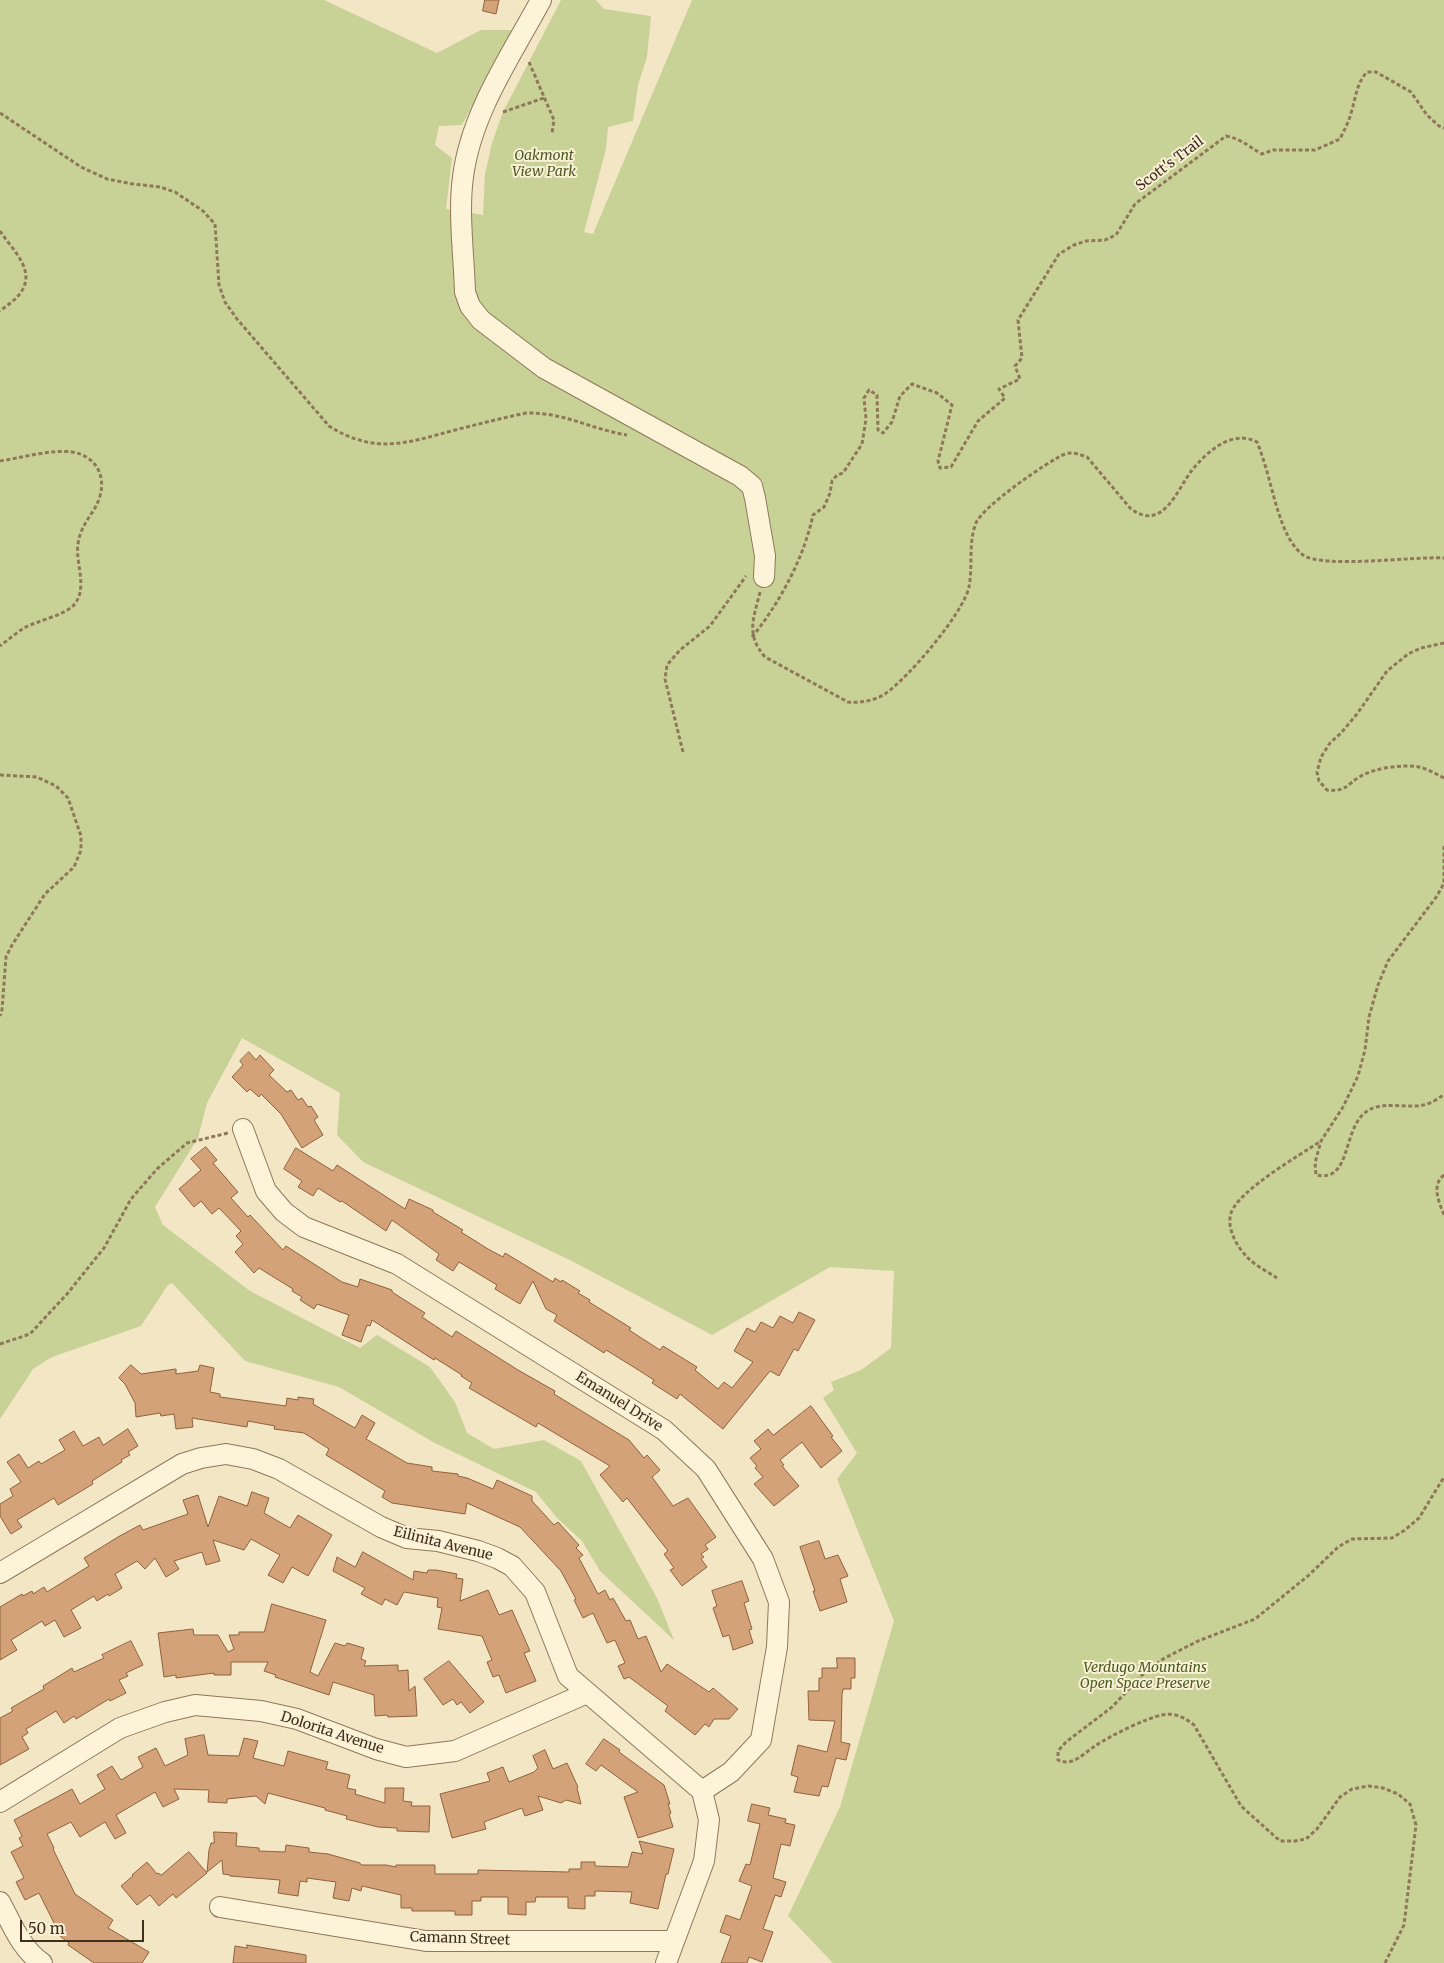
<!DOCTYPE html>
<html>
<head>
<meta charset="utf-8">
<style>
	body { margin:0 }
	#map { position:relative; width:1444px; height:1963px; overflow:hidden; background:#f2e6c5; font-family:Merriweather,serif }
	canvas { display:block }
	.scale { position:absolute; left:20px; top:1920px; width:124px; height:22px; box-sizing:border-box; border:2px solid #3e2f1e; border-top:0; padding-left:6px; font-size:15px; line-height:18px; white-space:nowrap; color:#3e2f1e; -webkit-text-stroke:4px #f9f0d5; paint-order:stroke }
</style>
</head>
<body>
<div id="map">
<canvas width="1444" height="1963"></canvas>
<div class="scale">50 m</div>
</div>
<script>
const ctx = document.querySelector('canvas').getContext('2d');
ctx.lineJoin = 'round';
function fill(path, color) { ctx.fillStyle = color; ctx.fill(path, 'evenodd'); }
function stroke(path, color, width, dash) { ctx.strokeStyle = color; ctx.lineWidth = width; ctx.lineCap = dash ? 'butt' : 'round'; ctx.setLineDash(dash || []); ctx.stroke(path); }
function write(font, color, halo, rows, align = 'center') {
  ctx.font = font + ' Merriweather,serif'; ctx.lineWidth = 4; ctx.setLineDash([]); ctx.textBaseline = 'middle'; ctx.strokeStyle = halo; ctx.fillStyle = color; for (const [text, x, y, turn = 0] of rows) {
    ctx.save(); ctx.translate(x, y); ctx.rotate((+turn || 0) * Math.PI / 180); ctx.textAlign = isNaN(turn) ? turn : align; if (halo) ctx.strokeText(text, 0, 0); ctx.fillText(text, 0, 0); ctx.restore();
  }
}
const green = new Path2D(`
	M0,0h324l113,53 44,-23h31l-50,95 -23,1 -4,19 17,13 -6,51 37,6 2,-41 7,-31 11,-31 58,-112h35l8,9 47,7 -4,41 -9,28 -5,36 -25,6 -2,22 -22,83 9,2 99,-234h752v1963h-611l-45,-47 52,-109 54,-186 -57,-142 20,-26 -34,-55 11,-8 -3,-8 30,-12 30,-22 3,-77 -64,-4 -118,68 -142,-75 -207,-98 -26,-27 3,-42 -98,-55 -35,65 -9,35 -43,69 8,18 87,66 110,57 17,-13 53,32 25,35 12,31 27,16 50,-9 37,21 76,137 17,42 -74,-69 -18,-30 -25,-23 -21,-26 -103,-50 -94,-55 -94,-26 -73,-78 -4,2 -27,41 -89,31 -19,12 -33,50z`);
const building = new Path2D(`
	M485,0h14l-3,14 -13,-3z
	M249,1052l7,8 4,-5 14,15 -5,5 18,17 4,-2 7,10 4,-2 6,9 3,-1 7,11 -4,3 9,15 -21,13 -21,-34 -20,-20 -2,3 -9,-8 -3,3 -15,-15 11,-12 -3,-4z
	M206,1147l11,13 -4,3 25,29 -7,6 17,19 2,-2 33,35 3,-4 56,36 16,5 2,-8 32,11v2l33,21 -3,4 30,20 4,-6 62,39 37,21 -1,3 75,46 15,18 3,-3 13,15 -8,7 21,29 15,-8 28,39 -11,8 3,4 -7,5 3,3 -3,2 6,8 -25,19 -12,-16 4,-2 -10,-14 4,-3 -41,-53 -4,4 -23,-27 10,-9 -72,-43 -2,4 -55,-32 -12,-7 3,-5 -11,-7 1,-1 -27,-17 -1,2 -62,-40 -2,6 -3,-1 -6,17 -19,-7 7,-20 -32,-11 -3,5 -14,-9 2,-3 -10,-6 1,-2 -34,-21 -5,5 -19,-21 8,-8 -7,-8 5,-5 -22,-23 -7,6 -11,-13 -7,6 -15,-18 22,-19 -10,-11z
	M296,1148l37,23 4,-6 68,44 4,-10 24,11v2l30,18 -2,2 27,17 15,8 2,-4 48,29 2,-4 6,4 1,-2 18,11 -2,2 12,7 -1,2 42,26 -2,2 31,20 3,-4 34,21 -2,3 23,19 6,-7 8,6 21,-26 -19,-11 13,-23 8,4 6,-10 12,6 7,-12 13,7 6,-11 16,8 -17,31 -4,-2 -15,27 -9,-5 -47,58 -43,-35 -3,5 -25,-16 2,-3 -22,-14 -26,-16 -2,3 -50,-32 3,-6 -11,-6 -13,-28 -13,23 -25,-15 2,-4 -38,-23 -6,9 -17,-11 3,-6 -47,-34 -6,11 -44,-30 -2,1 -22,-14 -5,8 -15,-9 4,-6 -18,-12z
	M131,1365l10,9 35,-5v5l22,-3 2,-6 14,3 -4,24 10,2v3l66,9 1,-8 11,2v-3l16,2 -1,5 42,24 7,-13 13,8 -9,16 41,24 25,4v4l26,3v2l9,2 26,11 4,-9 35,16v5l22,24 4,-3 21,23 -3,3 7,7 -4,3 19,36 7,-4 5,10 3,-2 13,23 4,-1 8,19 8,-3 15,36 6,-8 42,28 4,-4 25,21 -9,10h-15l-5,8 -4,-3 -10,11 -30,-24 3,-5 -39,-29 -5,2 -6,-13 7,-3 -10,-23 -8,3 -14,-30 -10,5 -9,-18 2,-1 -15,-28 -41,-44 -53,-24 -2,11 -73,-11 -10,-6 3,-6 -59,-36 3,-6 -25,-16 -30,-4 1,-3 -27,-5 -1,6 -55,-9 1,9 -17,2 -2,-15 -13,2 -1,-3 -24,4 -1,-14 -10,-19 -6,-6z
	M811,1406l22,30 -2,1 11,14 -21,17 -19,-26 -22,18 4,5 -2,1 17,20 -25,20 -20,-22 9,-7 -8,-9 2,-2 -7,-8 11,-9 -7,-8 14,-12 5,6z
	M128,1429l10,17 -10,6 2,3 -9,5 1,2 -30,19 1,3 -35,21 -4,-7 -37,22 5,7 -11,7 -11,-18v-12l13,-8 -3,-7 11,-7 -14,-20 12,-8 9,14 11,-7 2,3 24,-14 -6,-10 15,-9 9,15 16,-9 4,8z
	M252,1492l17,6 -5,15 26,15 8,-13 34,20 -24,41 -16,-9 -9,16 -15,-8 12,-20 -29,-16 -7,11 -31,-10 7,21 -14,4 -4,-13 -28,9 5,8 -13,8 -11,-19 -10,11 -8,-8 -22,13 7,14 -13,8 -1,-2 -11,7 -3,-5 -23,14 10,18 -17,9 -9,-17 -10,6 -3,-5 -31,19 6,10 -17,10v-53l22,-13 1,2 9,-5 1,3 11,-7 3,5 42,-26 -5,-8 34,-21 22,-12 3,5 45,-16 -5,-14 15,-5 10,32 11,-31 28,10z
	M819,1541l6,18 13,-4 10,21 -8,3 7,23 -27,9 -7,-20h2l-15,-44z
	M363,1552l50,28 1,-9 13,2 1,-3h8l21,4 -1,4 7,1 -3,22 28,-11 11,25 13,-5 18,41 -6,2 12,28 -30,12 -7,-18 -6,2 -6,-15 5,-2 -10,-24 -44,-7 4,-21 -5,-1 1,-9 -34,-6 -7,13 -12,-6 -3,6 -21,-11 4,-6 -32,-17 4,-14 18,10z
	M742,1581l7,20 -5,2 8,26 -3,1 4,13 -20,7 -4,-15 -6,2 -10,-29 4,-2 -5,-15z
	M272,1604l54,16 -16,52 8,4 17,-33 10,3 2,-3 17,5 -3,11 5,2 -2,5 34,-1v6l10,-1 1,21 6,-5 2,30 -29,1 -1,-2 -12,1 -1,-21 -41,-13 -4,13 -54,-18 1,-2 -12,-4 4,-9h-37v13h-17v-2l-38,5v-3l-12,2 -6,-44 35,-4 1,6h24l10,17 6,-3 -5,-14h10v-3h25z
	M131,1641l12,24 -17,8 2,3 -9,4 7,13 -16,8 -1,-2 -33,20 -2,-3 -10,7 -8,-12 -30,18 2,4 -6,4 7,12 -29,16v-47l13,-7 -2,-3 33,-19 -1,-3 29,-18 2,4 30,-14 -2,-3z
	M837,1658h18v20h-4v11h-8l-1,6 -1,47 9,2 -4,16 -10,-2 -8,29 -6,-1 -3,10 -25,-4 4,-15 -7,-2 7,-30 29,7 8,-31 -26,-1 -1,-29h11v-13h3v-10h15z
	M449,1661l35,41 -14,11 -9,-11 -4,3 -4,-6 -10,6 -19,-26z
	M204,1735l4,20 31,1 5,-18 14,3 -5,17 31,8 4,-15 40,11 -2,7 24,6 -3,13 9,2 -1,4 30,9v-15h19l-1,13 9,1 -1,4h19l-1,26 -32,-1v-3l-19,-1 -32,-8 1,-3 -22,-6v-2l-57,-15 -3,11 -9,-8 -29,3v4l-19,-1 1,-12 -35,-1 5,10 -16,8 -8,-15 -39,23 10,18 -11,6 -10,-17 -25,15 -9,-15 -24,12 7,14 -1,1 22,45 38,26 -5,8 41,24 -7,11h-48l-26,-18 1,-2 -8,-6 -22,-44 -14,7 -9,-18 8,-4 -13,-26 12,-6 -4,-8 3,-2 -8,-16 58,-31 8,15 25,-15 -8,-14 15,-9 9,14 22,-13 -5,-10 18,-9 9,18 23,-11 -3,-16z
	M604,1739l16,11 -1,2 45,33 6,19h-2l3,9 -2,1 4,13 -35,11 -14,-41 14,-5 -37,-27 -5,6 -10,-7z
	M545,1750l8,19 14,-6 11,24 -1,1 4,16 -15,-4 -5,3 -23,-7 5,14 -18,6 -3,-8 -38,14 2,7 -34,9 -12,-44 50,-13 -3,-8 16,-6 6,15 25,-10 4,-4 -5,-12z
	M752,1804l18,4 -2,7 18,4 -1,4 10,2 -5,21 -9,-2 -8,34 13,4 -5,15 -6,-2 -12,34 10,3 -11,30 -13,-5 -2,6h-26l10,-27 -11,-4 6,-17 14,5 12,-34 -13,-5 7,-17 4,1 10,-41 -12,-3z
	M214,1832l23,1 -1,13 23,2v3l26,1 1,-7 23,3v4l19,2 32,9 1,2h25l10,2v-2h39v9h43v-4l91,2v-3h12v-7h14v4l33,1 4,-15 11,2 -4,-13 35,8 -6,25h-2l-8,35 -28,-6 2,-11 -37,-1v5h-10v13l-17,-1v-11h-32l-1,5h-9v13l-18,-1v-17h-27v4h-9v14h-17v-4h-43v-3h-11v-13l-39,-9 -1,5 -9,-3 -3,13 -16,-3 3,-16 -29,-4v4l-7,-1 -2,15 -20,-3 2,-13 -50,-4v-1l-7,-1 -1,-14 -15,12 2,-22 2,-7h3z
	M189,1852l18,21 -31,25 -3,-4 -14,12 -9,-11 -13,10 -16,-19 12,-10 -1,-1 15,-13 10,12 1,-1 3,2z
	M247,1945l59,10v8h-73l2,-17 12,2z`);
const path = new Path2D(`
	M529,62l25,58 -2,13
	M503,112l41,-14
	M0,113l81,54 26,12 26,5 27,3 15,5 28,19 12,13 4,61 6,17 12,17 92,107c46,29 78,17 126,4 24,-6 47,-12 71,-17 38,-1 64,16 101,22
	M0,231c13,20 39,41 18,65 -5,6 -12,10 -18,15
	M0,461c20,-3 52,-12 72,-9 23,4 34,22 28,44 -5,18 -19,26 -22,48 -3,20 11,45 -5,62 -9,9 -36,15 -49,22 -8,5 -16,12 -24,18
	M760,592c-6,26 -15,42 5,65l83,45c13,1 25,-1 37,-8 23,-16 78,-80 84,-107 4,-20 -1,-44 7,-64 6,-16 72,-62 89,-69 8,-3 15,1 22,3l44,52c32,23 46,-19 61,-39 16,-19 40,-41 65,-28 12,29 16,60 28,88 4,9 10,19 18,25 21,14 110,1 141,3
	M752,637c27,-33 52,-79 61,-122l11,-8 6,-14 2,-12 5,-6 6,-2 19,-29 4,-25 -2,-21 5,-8 8,5 1,35 5,3 9,-11 8,-26 12,-12 25,9 15,12 -14,56 2,7 11,-1 27,-46 27,-23 -6,-9 21,-10 -5,-13 7,-8 -4,-38 41,-66 15,-9 12,-4 19,-1 11,-5 19,-31 91,-68c16,3 23,11 36,18l11,-4h42l25,-11c4,-9 9,-17 11,-26 5,-15 5,-29 16,-41h9l35,20 16,23 12,11 5,2
	M1444,643l-23,5 -13,6 -21,17 -30,43 -16,19 -11,10 -9,14 -4,15 2,9 8,9c21,2 19,-6 34,-14 14,-8 42,-12 58,-9 9,2 17,7 25,11
	M683,752l-18,-73 2,-14 13,-15 30,-24 36,-50
	M0,775l37,2 19,9 12,12 13,38v14l-7,17 -29,27 -33,51 -6,12 -4,53 -2,6
	M1444,846v37l-7,13 -49,65 -10,24 -9,32 -4,33 -7,26 -15,31 -22,34 -6,22 1,12c36,8 26,-46 50,-63 15,-12 39,-3 57,-7 8,-1 15,-7 21,-10
	M1444,1175c-13,10 -5,27 0,40
	M1277,1278c-9,-6 -21,-12 -29,-20 -10,-10 -22,-29 -17,-45 8,-23 69,-58 90,-72
	M0,1344l30,-10 37,-40 37,-46 27,-49 26,-30 30,-26 41,-10
	M1385,1963l19,-38 12,-100 -6,-21 -12,-10 -15,-6 -15,-2 -16,3 -12,8 -23,32 -11,10 -11,2h-15l-39,-35 -47,-81c-9,-7 -19,-13 -32,-10 -16,3 -52,21 -67,31 -11,7 -22,21 -37,14v-9l8,-9 46,-35 30,-32 21,-16 35,-18 57,-22 54,-44 29,-28 14,-8 40,-1 13,-8 14,-12 25,-41`);
const minor = new Path2D(`
	M541,0c-30,56 -70,113 -78,177 -5,36 1,79 2,115l5,14 11,14 63,48 196,108 12,10 3,12 10,58 -1,21
	M243,1129l23,62 18,21 20,15 93,37 267,166 42,39 57,90 16,43 -2,45 -16,93 -30,32 -29,19
	M0,1573l182,-109 19,-6 25,-4 27,5 26,10 102,58 26,11 31,3 40,10 19,7 15,8 23,26 33,84 134,115 7,29 -5,41 -38,102
	M0,1802l120,-74 45,-16 30,-7 66,6 36,8 79,30 30,8 49,-6 132,-58
	M0,1902c12,22 21,47 42,61
	M220,1907l206,34h247`);
const parkNames = [
	["Oakmont",544,156],
	["View Park",544,172],
	["Verdugo Mountains",1145,1668],
	["Open Space Preserve",1145,1684]
];
const streetNames = [
	["Scott's Trail",1170,164,-37],
	["Emanuel Drive",619,1402,32],
	["Eilinita Avenue",443,1544,14],
	["Dolorita Avenue",332,1733,18],
	["Camann Street",460,1939,2]
];
fill(green, '#c8d297');
fill(building, '#d3a278');
stroke(building, '#90613c', 1);
stroke(minor, '#8f7859', 22);
stroke(path, '#8f7859', 3, [4, 2.5]);
stroke(minor, '#fcf3d9', 20);
write('italic 14px', '#4b5c23', '#f9f0d5', parkNames);
write('14px', '#3e2f1e', '#f9f0d5', streetNames);
</script>
</body>
</html>
